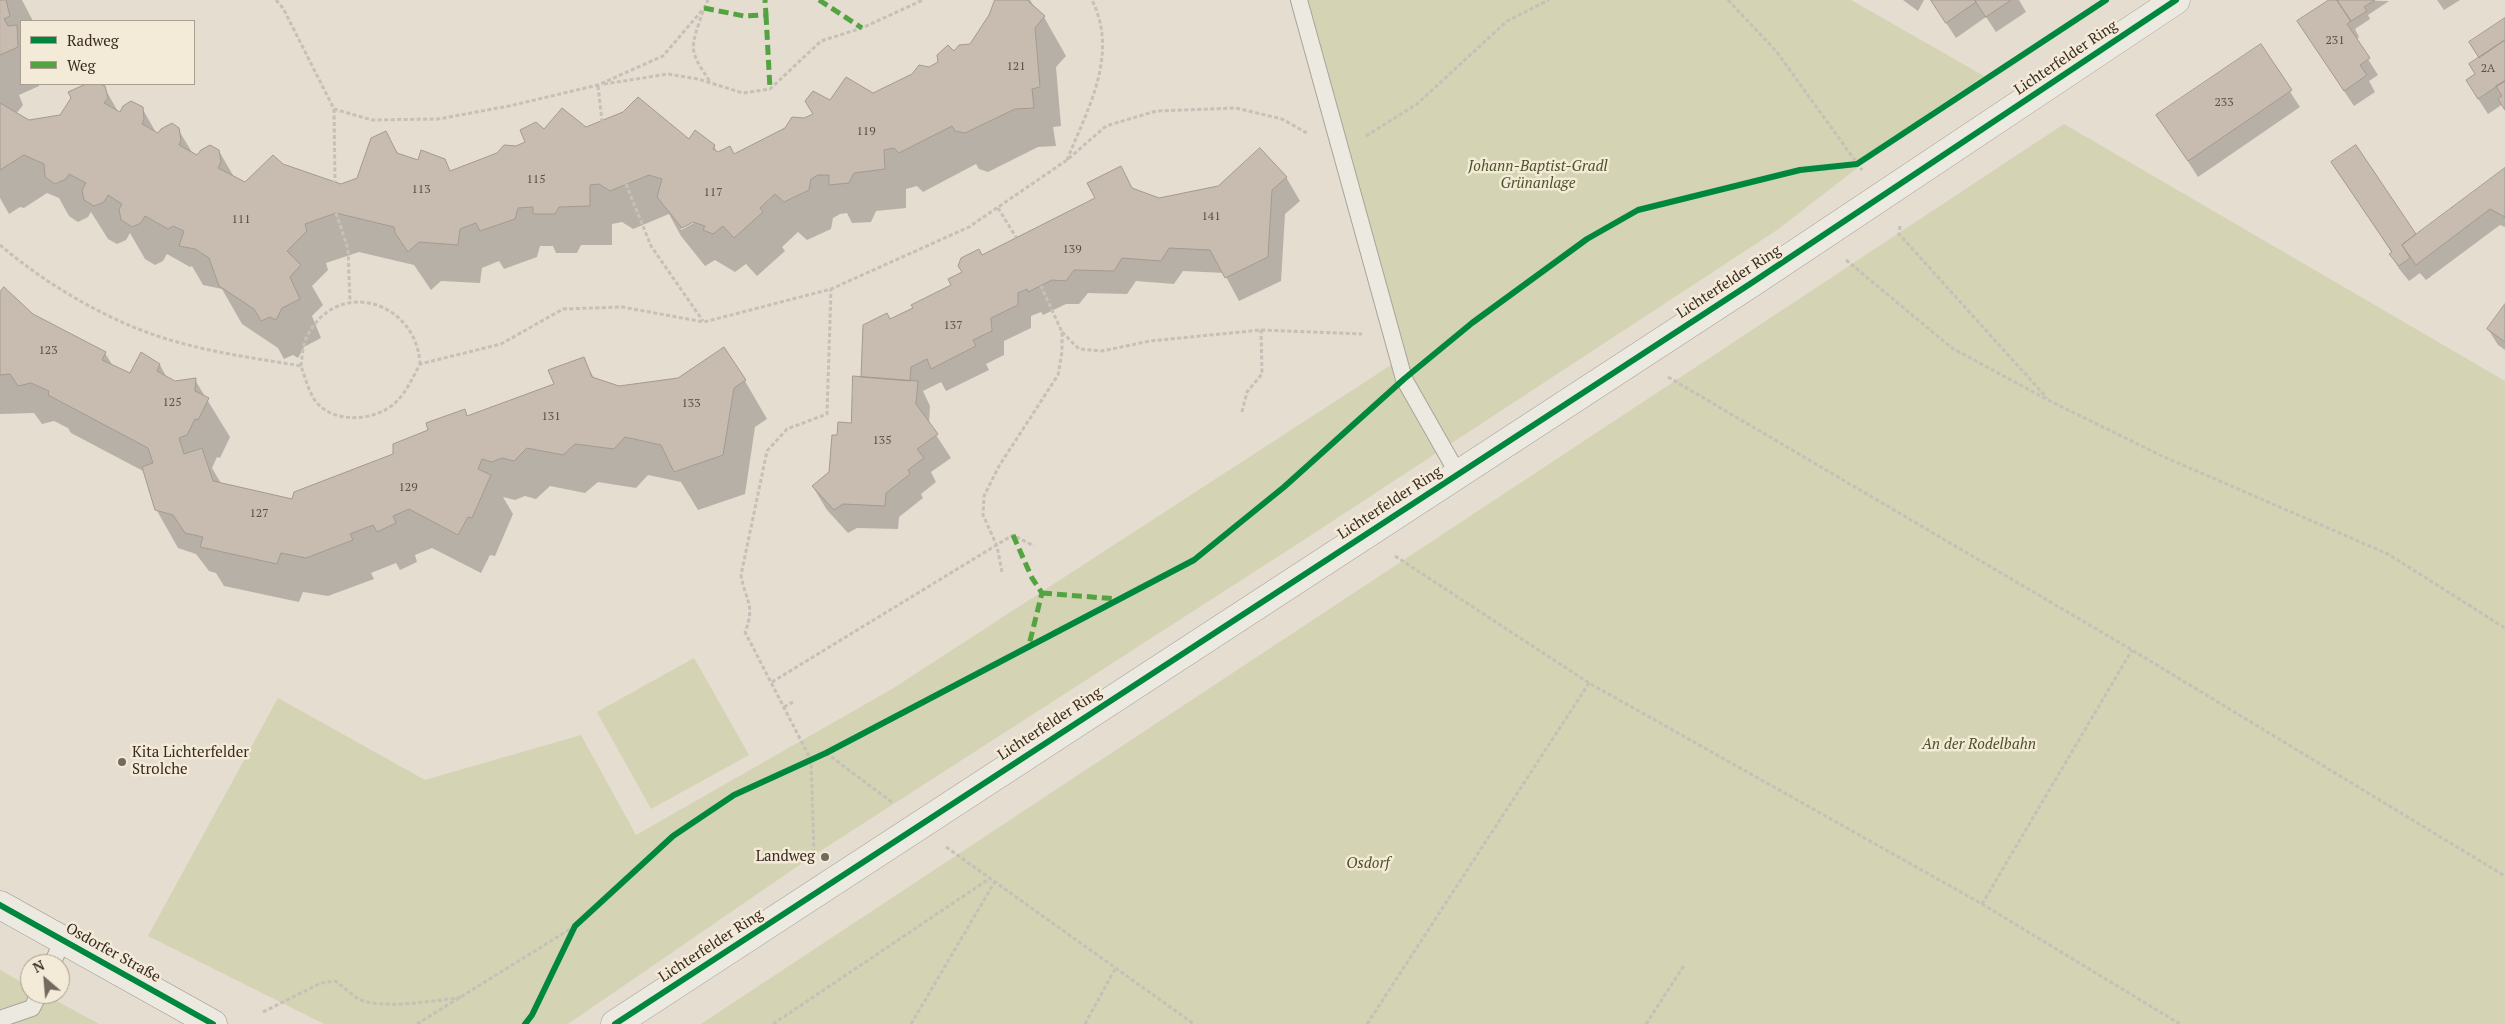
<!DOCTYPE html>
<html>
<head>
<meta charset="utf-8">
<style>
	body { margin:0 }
	#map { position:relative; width:2505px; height:1024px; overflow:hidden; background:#e4ddd0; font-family:"PT Serif",serif }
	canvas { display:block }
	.legend { position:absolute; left:20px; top:20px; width:175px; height:65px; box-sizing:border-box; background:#f4ead8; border:1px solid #a99e8f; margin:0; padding:6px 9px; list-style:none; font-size:15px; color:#392b21 }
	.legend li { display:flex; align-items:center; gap:10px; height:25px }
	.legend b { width:25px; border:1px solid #a99e8f }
	.north { position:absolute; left:20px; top:954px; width:50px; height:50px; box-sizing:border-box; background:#f4ead8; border:1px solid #a99e8f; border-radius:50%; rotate:333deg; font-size:14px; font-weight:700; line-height:20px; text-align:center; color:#392b21 }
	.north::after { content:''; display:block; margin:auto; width:18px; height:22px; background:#75695e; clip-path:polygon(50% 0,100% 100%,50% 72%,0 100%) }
</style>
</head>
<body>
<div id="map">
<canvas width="2505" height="1024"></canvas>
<ul class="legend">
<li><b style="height:6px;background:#00873e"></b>Radweg</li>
<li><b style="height:6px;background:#53a441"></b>Weg</li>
</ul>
<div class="north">N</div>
</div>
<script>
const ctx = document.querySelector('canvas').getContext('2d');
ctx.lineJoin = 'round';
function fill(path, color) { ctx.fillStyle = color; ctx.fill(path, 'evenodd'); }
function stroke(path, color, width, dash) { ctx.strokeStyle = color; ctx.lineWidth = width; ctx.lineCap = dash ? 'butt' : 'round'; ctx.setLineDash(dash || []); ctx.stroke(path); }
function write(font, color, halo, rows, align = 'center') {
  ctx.font = font + ' "PT Serif",serif'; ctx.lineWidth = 5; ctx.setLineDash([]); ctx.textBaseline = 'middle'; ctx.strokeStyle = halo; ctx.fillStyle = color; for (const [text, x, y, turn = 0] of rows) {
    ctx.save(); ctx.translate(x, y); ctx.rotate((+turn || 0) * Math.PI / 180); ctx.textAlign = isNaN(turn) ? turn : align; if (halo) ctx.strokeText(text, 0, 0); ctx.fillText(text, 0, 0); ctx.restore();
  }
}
const green = new Path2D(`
	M1307,0h544l133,76 -53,35 -154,119 -481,315 -485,312 -243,167h-244l-176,-88 130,-238 147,82 156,-45 55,100 256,-146 513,-333z
	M2064,124l441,257v643h-1804z
	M694,658l55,97 -98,54 -54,-97z
	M0,970l30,17v7h14l55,30h-99z`);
const shadow = new Path2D(`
	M0,0h22l11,21h-12v63h18v2l-20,9 4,10 -7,9 13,7 32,-4 11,-19 -2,-5 19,-9h9l6,3 16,28 22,-7 16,28 20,-7 15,25 5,3 21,-6 15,26 12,6 36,-18 59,20 17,-6 28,-46 13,22 20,6 25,-1 7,12 65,-24 28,-17 42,-3 104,13 24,5 4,8 16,1 80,-41 16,-12 43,-7 56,-26 42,-24 19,-29 7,-16h33l8,13 6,4 22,39 -10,11 5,59 -8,1 3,19 -18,1 -50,25 -9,-3 -3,-5 -53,28 -6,-6 -11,3v19l-30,3 -5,11 -19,1 -5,-10 -7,1 -7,4 -2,11 -24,11 -9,-8 -16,15 3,4 -28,25 -11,-12 -11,8 -20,-12 -10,6 -24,-30 -12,-22 -36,15 -11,-7 -10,2v21h-31l-4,8h-21l-3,-7h-13l-3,11 -33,12 -5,-8 -17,7 -2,15 -39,-2 -10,9 -17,-25 -55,-13 -33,11 2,7 -16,16 11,19 -11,11 9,22 -17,9 -6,11 -5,-3 -9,4 -6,-11 -36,-24 -20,-35 -19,-4 -11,-19 -2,1 -23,-13 -4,7 -8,4 -10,-6 -15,-26 -4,7 -9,4 -9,-5 -17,-27 -3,5 -10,5 -9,-6 -10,-18 -12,-5 -23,15 -4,-1 -11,7 -9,-16zM697,218l2,2 -18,10v-3z
	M1903,0h21l-6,11z
	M1931,0h88l7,12 -30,20 -10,-15 -30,21z
	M2331,0l58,1 -21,14 2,4 -15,10 4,8 -3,3 22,35 -9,6 6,11 -21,14 -46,-69z
	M2437,0h23l-16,10z
	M2505,20v89l-2,-5 -15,10 -11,-17 -1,-22 4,-17z
	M2260,46l40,61 -102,70 -40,-62z
	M2356,146l60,90 89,-67v58l-5,-2 -74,55 -6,-7 -11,8 -9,-11 -10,-16 2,-1 -59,-90z
	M1121,168l12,22 26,9 127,-22 14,24 -15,13 -4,67 -42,20 -15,-28 -41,-2 -9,13 -38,-3 -9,13 -39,-1 -9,11h-13l-23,11 -2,-3 -10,4v12l-27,13v14l-18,9 3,6 -43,21 -5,-9 -18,9 7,15 -1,18 22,34 -20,14 5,10 -15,12 2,4 -24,19 -1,12 -41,-1 -9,5 -21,-23 -14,-23 17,-14 8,-37 14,-12 10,-46 28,-58 63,-34 29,-30 115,-57z
	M0,294l33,21 72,38 8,13 18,8 29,-9 7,13 7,4 21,-2 35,57 -10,21 -3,-1 -5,11 10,17 71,16 101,-46 70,-45 4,7 87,-32 28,-27 12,22 24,7 126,-6 22,38 -12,8 -10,67 -47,16 -17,-28 -33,-7 -12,13 -38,-6 -13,11 -35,-7 -14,13 -11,-3 -10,4 -12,-3 10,17 -18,42 -5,-1 -9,18 -49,-25 -17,7 2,7 -17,8 -4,-7 -25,10 3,6 -46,17 -25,-4 -4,10 -75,-16 -8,-13 -7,-2 -13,-17 -18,-6 -22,-39 -11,-37 -74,-39 -3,-5 -14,-7 -12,3 -8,-11 -34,1z
	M2505,306v44l-7,-5 -10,-16z`);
const building = new Path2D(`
	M0,0h6l4,16 -6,3 4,7 9,-1 1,22 -18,8z
	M995,0h32l18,16 -10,12 5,59 -8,2 2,19 -19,1 -50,24 -10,-2 -3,-5 -53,27 -5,-5 -10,2 1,19 -31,4 -5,10 -20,2v-10h-11l-7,4 -2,11 -25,12 -9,-8 -15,14 3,4 -29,26 -11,-12 -10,8 -10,-4 2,-4 -12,-4 -11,6 -25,-31 5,-18 -13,-4 -39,16 -11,-7 -9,1v21l-31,1 -4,7h-22v-7l-15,1 -3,11 -35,12 -4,-8 -16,6 -2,16 -39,-3 -11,10 -13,-19 -1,-6 -58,-14 -31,11 2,7 -20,20 14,14 -11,12 10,22 -18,9 -6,12 -6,-3 -9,4 -7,-12 -35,-23 -10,-28 -14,-9 -16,-3 5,-15 -11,-5 -5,3 -23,-13 -4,7 -9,4 -11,-7 -2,-11 3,-5 -14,-9 -4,7 -10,4 -10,-6 -2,-10 4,-7 -17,-9 -3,5 -11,5 -10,-7 -1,-13 -20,-9 -24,15v-67l29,17 31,-5 11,-17 -3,-6 18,-8h14l5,2 3,12 -4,5 16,9 3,-6 8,-5 12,6 1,12 -2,5 16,9 3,-4 11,-6 7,5 2,12 -2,5 18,10 4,-5 9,-5 9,5 2,12 -3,6 27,14 28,-27 10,9 58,20 16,-6 14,-40 15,-7 11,22 21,7 3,-10 24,9 5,12 47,-18 7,-8 12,1 9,-4 -5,-12 16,-8 8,7 18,-21 24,19 37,-15 15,-15 51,42 6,-9 20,15 -2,4 5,3 12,-6 4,8 51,-26 7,-11 12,1 9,-4 -8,-13 8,-10 17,9 16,-23 27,16 39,-19 7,-9 10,2 9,-5 -1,-7 11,-10 6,6 5,-6 11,-1 19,-29z
	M1931,0h44l1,2 -30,21z
	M1975,0h36l-25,17z
	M2329,0h8l14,21 -4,3 23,34 -10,7 7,10 -23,16 -47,-70z
	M2337,0h38l-11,7 3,4 -16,10z
	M2505,18v22l-26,18 -10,-16z
	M2505,40v41l-27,18 -12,-19 9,-6 -6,-10z
	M2261,44l31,46 -104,71 -32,-46z
	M2505,81v29l-7,-11 4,-3 -6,-10z
	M2356,145l60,89 -14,11 8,13 -11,8 -10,-12 3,-2 -61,-90z
	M1260,148l27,29 -15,13 -4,67 -43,21 -15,-28 -41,-2 -8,13 -39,-3 -8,13 -40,-1 -8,11 -14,-1 -24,12 -1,-3 -9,4v12l-27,13 1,13 -19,9 3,6 -45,23 -4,-10 -16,8 -1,14 -49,-4 2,-52 24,-12 3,6 23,-11 -2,-3 40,-20 -3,-6 14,-7 -4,-6 3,-8 18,-9 3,6 113,-57 -8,-15 34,-17 11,22 27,10 59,-12z
	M2505,168v49l-15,-8 -74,56 -14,-20z
	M4,287l29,27 73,38 -4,8 28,13 11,-21 19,12 -3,7 18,10 21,-3 -1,13 14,7 -11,22 -3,-1 -8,16 -8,3 5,16 18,-6 11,33 79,18 2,-7 99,-38v-10l35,-14 -2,-7 39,-14 2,7 87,-32 -6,-14 36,-13 8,20 27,9 59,-8 46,-31 22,33 -12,8 -11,67 -49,17 -13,-27 -36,-8 -11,12 -39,-5 -12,11 -36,-7 -13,13 -12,-3 -10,4 -10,-3 -4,10 13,6 -19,43 -4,-1 -10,18 -49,-26 -16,7 3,7 -19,9 -4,-7 -23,9 3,6 -47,18 -25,-5 -4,11 -77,-17 3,-10 -18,-4 -12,-18 -18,-5 -13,-43 11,-4 -5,-15 -100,-53 1,-4 -18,-8 -13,3 -8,-12 -10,1v-83z
	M2505,304v38l-18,-13z
	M853,376l65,5 -2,23 22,30 -21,15 7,9 -16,12 2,4 -24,19 -1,13 -42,-2 -9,6 -22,-24 17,-14 3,-37h5l1,-13 13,1z`);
const path = new Path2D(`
	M276,0l7,8 51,101 38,11 66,-1 71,-13 89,-21 65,-29 41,-48 4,-8
	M1728,0l48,51 86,119
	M703,11c-13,39 -15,38 8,72
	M604,84l64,-10 30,5 45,14 27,-4 51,-48 41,-13 61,-28
	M598,86l4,35
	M334,109l1,73
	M1366,136l51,-32 90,-83 42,-21
	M1067,160c21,-52 52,-105 25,-160
	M626,184l25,62 52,75
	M998,208l18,29
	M336,213l12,36 2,52
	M1900,226l-1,8 148,164
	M0,245c49,42 118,82 181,98 39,11 80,16 120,23 4,11 7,23 13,33 17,26 63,23 83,2 10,-10 16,-24 23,-37l81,-20 62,-35 59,-2 82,15 127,-33 138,-62 98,-67 39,-34 50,-15 80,-3 46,11 25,14
	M1846,260l106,88 98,53 112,55 226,98 117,74
	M1062,332l17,17 23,2 48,-10 111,-11 101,4
	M301,366c1,-9 2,-22 6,-30 31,-60 110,-34 113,28
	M1668,377l464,273 373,226
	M1242,412l5,-20 15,-18 -1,-44
	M1395,556l194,127 393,221 198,120
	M1002,572l-5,-26 -14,-31 1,-19 15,-30 59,-91 4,-23v-20l-21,-46
	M772,682l241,-147 21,11
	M784,707l9,-5
	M826,753l67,50
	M946,847l248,177
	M814,853l-3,-93 -66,-128c11,-27 0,-32 -4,-57l26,-124 20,-22 40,-15 4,-125
	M1982,904l150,-254
	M263,1012l58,-29 14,-2c8,5 14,12 22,17 21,13 82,2 106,-1
	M417,1024l158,-98
	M773,1024l216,-145
	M911,1024l83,-141
	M1085,1024l30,-55
	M1367,1024l222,-341
	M1646,1024l39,-60`);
const lane = new Path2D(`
	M1299,0l105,379 54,95
	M52,964l11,-24
	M0,1019l32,-11 7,-14`);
const street = new Path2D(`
	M615,1024l1138,-742 423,-282`);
const secondary = new Path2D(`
	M0,905l213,119`);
const quiet = new Path2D(`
	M819,0l43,28
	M704,8l40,8 22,-1 -1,-15
	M766,15l4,74
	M1013,535l19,43 10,15 -14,56
	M1042,593l75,6`);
const cycleway = new Path2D(`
	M0,905l213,119
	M525,1024l7,-9 43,-89 98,-90 61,-41 92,-42 368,-193 90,-73 120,-108 68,-56 115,-84 51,-29 162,-40 57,-6 249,-164
	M615,1024l1138,-742 423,-282`);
const markers = [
	[122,762,5,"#75695e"],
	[825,857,5,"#75695e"]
];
const numberNames = [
	["231",2335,41],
	["121",1016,67],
	["2A",2488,69],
	["233",2224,103],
	["119",866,132],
	["115",536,180],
	["113",421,190],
	["117",713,193],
	["141",1211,217],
	["111",241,220],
	["139",1072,250],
	["137",953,326],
	["123",48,351],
	["125",172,403],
	["133",691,404],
	["131",551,417],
	["135",882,441],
	["129",408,488],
	["127",259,514]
];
const streetNames = [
	["Lichterfelder Ring",2066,58,-34],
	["Lichterfelder Ring",1729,282,-33],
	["Lichterfelder Ring",1390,503,-33],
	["Lichterfelder Ring",1050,724,-33],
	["Lichterfelder Ring",711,946,-33],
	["Osdorfer Straße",113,953,29]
];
const parkNames = [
	["Johann-Baptist-Gradl",1538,167],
	["Grünanlage",1538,184],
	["An der Rodelbahn",1979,745],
	["Osdorf",1368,864]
];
const poiNames = [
	["Kita Lichterfelder",132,753],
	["Strolche",132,770],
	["Landweg",815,857,"right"]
];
fill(green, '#d4d3b3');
fill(shadow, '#0003');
fill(building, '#c8bcb1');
stroke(building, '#a4998f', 1);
stroke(lane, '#aaa399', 18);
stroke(street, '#aaa399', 29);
stroke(secondary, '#9a9288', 29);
stroke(path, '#c5c0b8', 3, [4, 2.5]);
stroke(lane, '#ece9e1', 16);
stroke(street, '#ece9e1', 28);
stroke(secondary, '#ece9e1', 28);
stroke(quiet, '#53a441', 5, [10, 5]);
stroke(cycleway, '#00873e', 6);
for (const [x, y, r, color] of markers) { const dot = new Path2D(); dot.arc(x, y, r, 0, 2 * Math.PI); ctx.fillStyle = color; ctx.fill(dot); stroke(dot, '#f4ead8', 2); }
write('12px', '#5d4f45', null, numberNames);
write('15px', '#392b21', '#f4ead8', streetNames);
write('italic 15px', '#4b5429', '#f4ead8', parkNames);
write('15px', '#392b21', '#f4ead8', poiNames, 'left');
</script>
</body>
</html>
